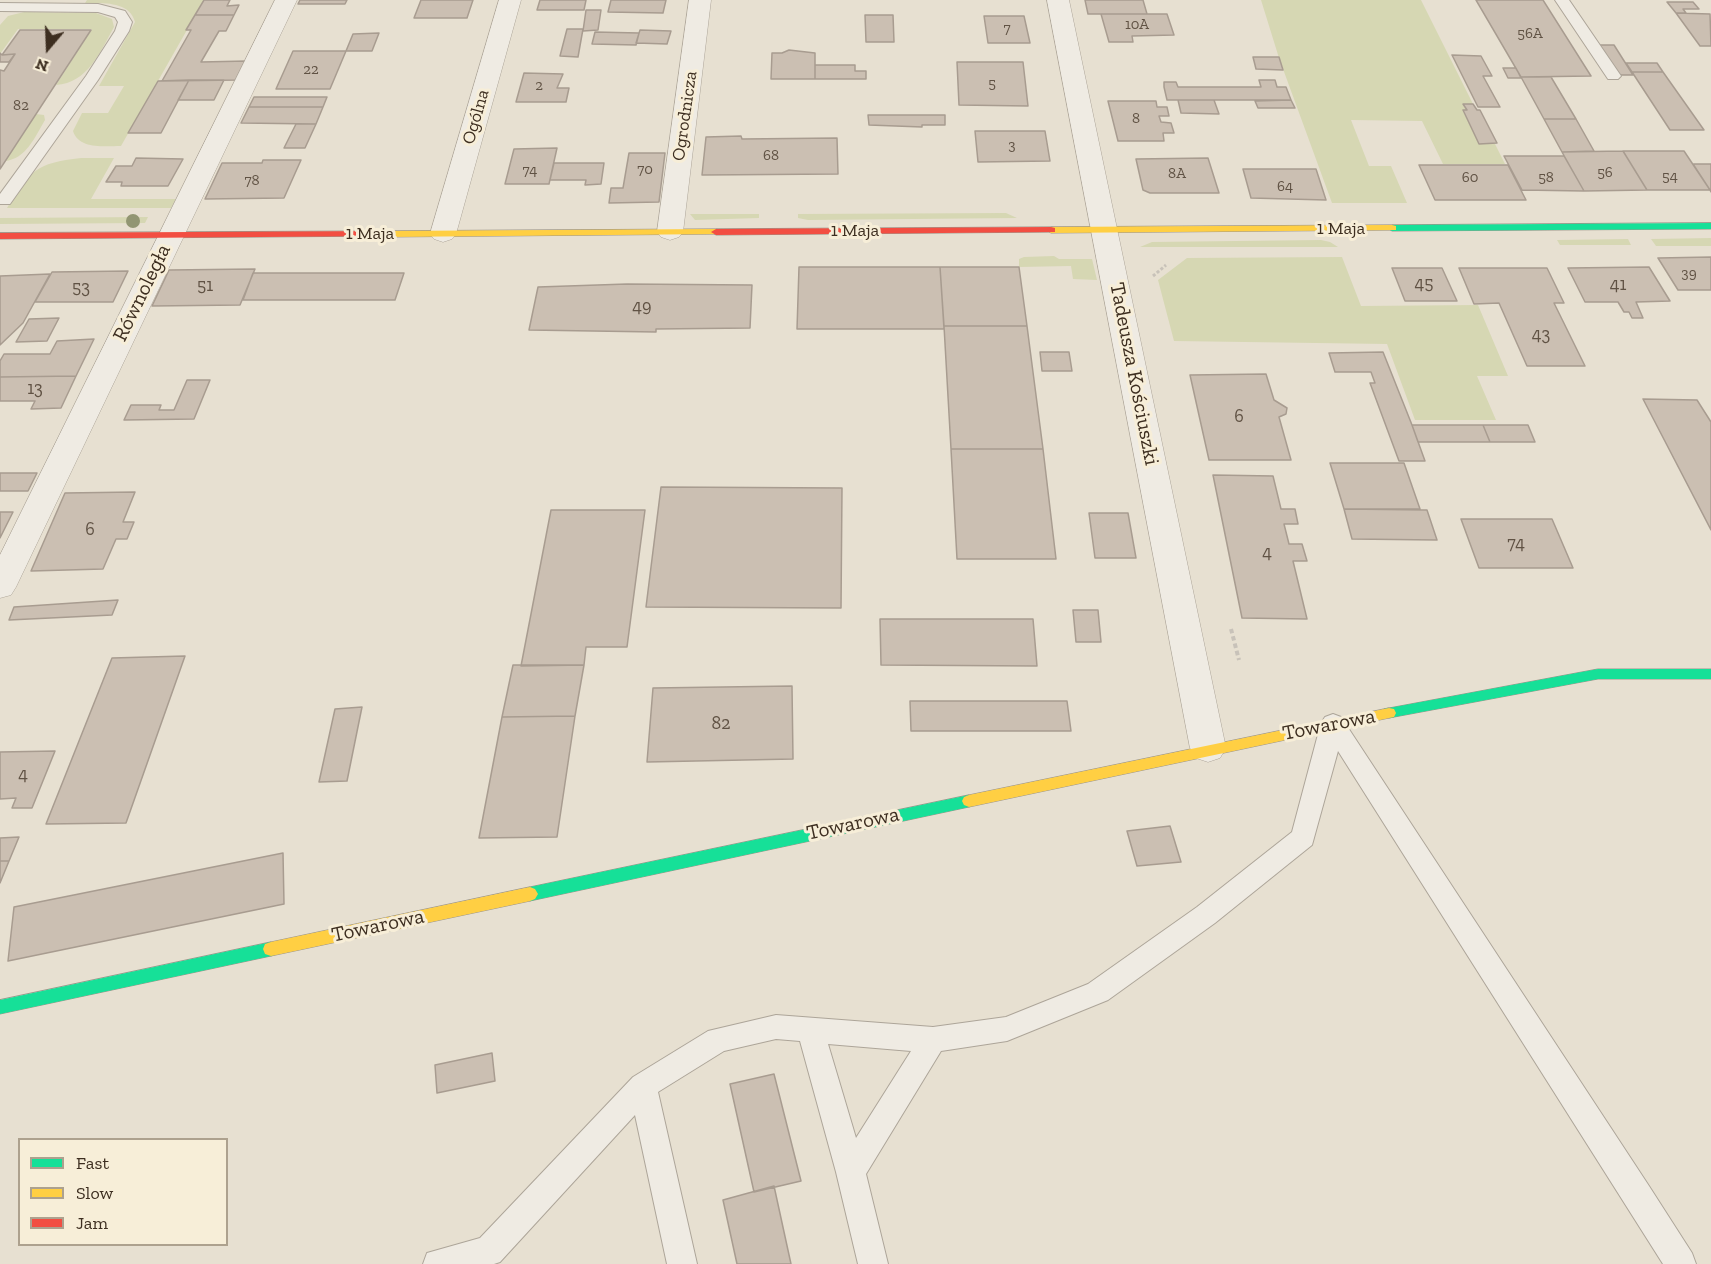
<!DOCTYPE html>
<html>
<head>
<meta charset="utf-8">
<style>
	body { margin:0 }
	#map { position:relative; width:1711px; height:1264px; overflow:hidden; background:#e7e0d1; font-family:"Zilla Slab",serif }
	canvas { display:block }
	.legend { position:absolute; left:18px; top:1138px; width:210px; height:108px; box-sizing:border-box; background:#f7eed8; border:2px solid #ada18e; margin:0; padding:8px 10px; list-style:none; font-size:18px; color:#3d2e20 }
	.legend li { display:flex; align-items:center; gap:12px; height:30px }
	.legend b { width:30px; border:2px solid #ada18e }
	.north { position:absolute; left:18px; top:18px; width:60px; height:60px; -webkit-text-stroke:4px #f7eed8; paint-order:stroke; rotate:199deg; font-size:16px; font-weight:700; line-height:24px; text-align:center; color:#3d2e20 }
	.north::after { content:''; display:block; margin:auto; width:21px; height:27px; background:#3d2e20; clip-path:polygon(50% 0,100% 100%,50% 72%,0 100%) }
</style>
</head>
<body>
<div id="map">
<canvas width="1711" height="1264"></canvas>
<ul class="legend">
<li><b style="height:8px;background:#16e098"></b>Fast</li>
<li><b style="height:8px;background:#ffcf43"></b>Slow</li>
<li><b style="height:8px;background:#f24e42"></b>Jam</li>
</ul>
<div class="north">N</div>
</div>
<script>
const ctx = document.querySelector('canvas').getContext('2d');
ctx.lineJoin = 'round';
function fill(path, color) { ctx.fillStyle = color; ctx.fill(path, 'evenodd'); }
function stroke(path, color, width, dash) { ctx.strokeStyle = color; ctx.lineWidth = width; ctx.lineCap = dash ? 'butt' : 'round'; ctx.setLineDash(dash || []); ctx.stroke(path); }
function write(font, color, halo, rows, align = 'center') {
  ctx.font = font + ' "Zilla Slab",serif'; ctx.lineWidth = 6; ctx.setLineDash([]); ctx.textBaseline = 'middle'; ctx.strokeStyle = halo; ctx.fillStyle = color; for (const [text, x, y, turn = 0] of rows) {
    ctx.save(); ctx.translate(x, y); ctx.rotate((+turn || 0) * Math.PI / 180); ctx.textAlign = isNaN(turn) ? turn : align; if (halo) ctx.strokeText(text, 0, 0); ctx.fillText(text, 0, 0); ctx.restore();
  }
}
const green = new Path2D(`
	M87,0h117l-83,146c-15,0 -42,4 -48,-15l9,-18h26l16,-27h-25l36,-64c-5,-21 -33,-19 -50,-19z
	M1261,0h160l52,104h-9l3,6 -4,1 16,32 16,1 10,20h-62l-21,-43 -71,-1 18,46h22l16,37h-75l-53,-145z
	M24,12l72,1 16,6 2,8c-14,25 -26,56 -58,58l36,-56h-74l-18,25v-29l8,-9z
	M36,114l8,1 1,5c-10,17 -19,39 -40,41z
	M81,158h33l-23,41h85l-5,9h-164c22,-37 29,-45 74,-50z
	M1006,213l11,5 -209,2 -10,-2v-4z
	M690,214h69v4l-64,2z
	M148,217l-3,6 -145,1v-6z
	M1711,238v8h-55l-5,-7z
	M1628,239l3,6h-71l-3,-5z
	M1321,240l9,2 8,5h-198l12,-5z
	M1054,256l5,3h33l5,21 -24,-1 -2,-13 -52,1v-8l5,-2z
	M1342,257l19,49 117,-1 30,71h-31l19,44h-81l-28,-76 -213,-3 -16,-61 29,-22z`);
const building = new Path2D(`
	M204,0h26l-3,6 12,-1 -5,10h-39z
	M300,0h47l-2,4h-47z
	M421,0h52l-6,18h-53z
	M540,0h46l-2,10h-47z
	M611,0h55l-3,13 -55,-1z
	M1085,0h58l4,14h-59z
	M1476,0h67l48,76 -70,1z
	M1667,2h26l6,7h-16l3,4h-10z
	M586,10h15l-3,20 -15,1z
	M1676,13l34,1 1,32h-11z
	M1101,14h66l7,21 -42,1 1,6h-24z
	M195,15h39l-8,16h-7l-18,31 46,-1 -9,19 -76,1 29,-51h-5z
	M865,15h28l1,27h-28z
	M984,16h40l6,27h-42z
	M567,29h16l-5,28 -18,-1z
	M20,30h71l-91,139v-99l4,1 11,-17 -13,1z
	M640,30l31,1 -4,13 -31,-1z
	M595,32l44,1 -3,12 -44,-1z
	M379,33l-7,18h-26l7,-17z
	M1598,45h16l19,30h-16z
	M789,50l26,3v26h-44l1,-26h10z
	M293,51h53l-16,38h-54z
	M0,53l2,2 13,-1 -6,8h-9z
	M1452,55l29,1 11,20h-9l17,31h-22z
	M1253,57h26l4,13 -27,-1z
	M957,62h66l5,44 -69,-1z
	M1626,63h31l6,9h-31z
	M815,65h40v6h11v8h-51z
	M1503,68h13l5,10h-13z
	M1632,72h31l41,58h-34z
	M524,73l39,1 -6,14h12l-3,14h-50z
	M1521,77h30l25,42h-32z
	M189,80l-28,53h-33l30,-52z
	M189,80h35l-10,20h-36z
	M1259,80h16l2,7h9l5,13h-124l-3,-13v-5h12l2,5h83z
	M254,97h73l-4,10h-74z
	M1178,100h36l5,14 -38,-1z
	M1291,100l4,8h-37l-3,-7z
	M1108,101h48l1,6h10l2,9h-10l2,6 10,1 3,10h-11l1,8h-46z
	M1463,104h10l4,6h3l17,33 -18,1 -16,-34h4z
	M249,107h74l-7,17 -75,-1z
	M868,115h77v10h-23v2l-53,-2z
	M1544,119h32l18,32 -32,1z
	M296,124h20l-11,24h-21z
	M975,131h70l5,30 -72,1z
	M741,136l1,3 95,-1 1,36 -136,1 4,-38z
	M557,148l-8,36h-44l9,-35z
	M1623,151l24,39 -63,1 -22,-39z
	M1623,151h61l26,39h-63z
	M629,153h36l-6,49 -50,1 2,-15h12z
	M1504,156h60l20,35 -62,-1z
	M136,158l47,1 -15,27h-47l1,-4h-16l10,-16h16z
	M1208,158l11,35h-69l-7,-3 -7,-31z
	M263,160h38l-17,38 -79,1 17,-36h40z
	M554,163h50l-3,21 -16,1 1,-5h-36z
	M1693,164h18v28l-1,-2z
	M1419,165h89l18,35h-91z
	M1243,169h73l10,31 -75,-2z
	M1711,257v33h-33l-20,-32z
	M799,267h141l4,62h-147z
	M940,267h79l8,59h-83z
	M1649,267l21,34 -34,1 7,16h-11l-3,-6h-5l-6,-10h-33l-17,-34z
	M1392,268h50l15,33h-52z
	M1459,268h88l17,35h-10l31,63h-58l-28,-63 -25,1z
	M255,269l-15,36 -88,1 17,-36z
	M128,271l-15,31h-78l17,-30z
	M253,273h151l-9,27h-152z
	M50,274l-27,49 -23,22v-69z
	M627,284l125,1 -2,43 -94,1v3l-127,-2 9,-43z
	M59,318l-12,23 -31,1 13,-23z
	M944,326h83l16,123h-92z
	M94,339l-18,37 -76,1v-16l4,-7h46l7,-13z
	M1040,352h29l3,19h-30z
	M1383,352l29,73 13,36h-26l-29,-78h5l-4,-11h-36l-6,-19z
	M1266,374l8,26 13,8 -1,6 -7,3 12,43h-82l-19,-85z
	M76,376l-15,32 -30,1 4,-8h-35v-24z
	M187,380h23l-16,39 -70,1 7,-15h30l-2,5h15z
	M1643,399l54,1 14,22v108z
	M1412,425h71l7,17h-72z
	M1483,425h45l7,17h-45z
	M951,449h92l13,110h-99z
	M1330,463h74l16,46h-76z
	M0,473h37l-9,18h-28z
	M1213,475l60,1 8,33h14l3,15h-14l5,20h13l5,17h-14l14,58 -65,-1z
	M661,487l181,1 -1,120 -195,-1z
	M135,492l-12,30h11l-7,17h-11l-13,30 -72,2 34,-78z
	M1344,509l83,1 10,30 -85,-1z
	M551,510h94l-18,137h-41l-2,18 -63,1z
	M0,512h13l-13,26z
	M1089,513h39l8,45h-41z
	M1461,519h91l21,49h-94z
	M118,600l-6,15 -103,5 5,-13z
	M1073,610h25l3,32h-25z
	M880,619h153l4,47 -156,-1z
	M185,656l-59,167 -80,1 66,-166z
	M513,665h71l-9,51 -73,1z
	M792,686l1,73 -146,3 6,-74z
	M910,701h157l4,30h-160z
	M362,707l-15,74 -28,1 16,-73z
	M575,716l-18,121 -78,1 23,-121z
	M55,751l-23,57h-20l4,-10 -16,1v-47z
	M1170,826l11,36 -44,4 -10,-35z
	M19,837l-10,24h-9v-23z
	M283,853l1,51 -276,57 6,-54z
	M0,861h9l-9,22z
	M492,1053l3,28 -58,12 -2,-28z
	M774,1074l27,107 -47,11 -24,-108z
	M774,1186l17,78h-54l-14,-64z`);
const pathFar1 = new Path2D(`
	M1153,276l13,-11`);
const path = new Path2D(`
	M1231,629l8,31`);
const lane = new Path2D(`
	M1555,0h14l52,76 -3,3h-10z
	M0,3l98,1 27,7 7,11 -3,9 -31,49 -88,124h-10v-10l86,-118 29,-45 3,-9 -3,-5 -17,-5 -98,-1z
	M1333,714l8,3 308,469 43,67 4,11h-33l-325,-513 -26,94 -97,78 -107,77 -101,41 -66,10 -75,123 22,90h-30l-22,-92 -36,-131 -24,-2 -52,12 -66,41 39,172h-30l-32,-149 -135,147 -6,2h-71l4,-11 53,-15 153,-161 75,-46 68,-16 157,12 73,-10 82,-33 109,-77 95,-75 29,-109 4,-6zM828,1044l83,7 -55,87z`);
const street = new Path2D(`
	M275,0h22l-281,587 -5,8 -11,3v-43z
	M499,0h22l-65,234 -4,5 -9,3 -9,-3 -4,-5z
	M689,0h22l-28,232 -4,5 -9,3 -9,-3 -4,-5z
	M1047,0h22l157,748 -6,10 -12,4 -12,-4 -6,-10z`);
const fast = new Path2D(`
	M1711,223v6l-319,2 -5,-3 5,-3z
	M1598,669h113v10h-113l-209,39 -5,-1 -2,-4 2,-4 5,-1z
	M969,795l5,2 2,4 -2,4 -5,2 -439,94 -5,-2 -3,-5 3,-5 5,-2z
	M271,942l6,2 2,5 -2,5 -6,2 -271,58v-14z`);
const slow = new Path2D(`
	M1392,225l4,1v4l-345,3 -5,-3 5,-3z
	M716,229l4,1v4l-334,3 -5,-3 5,-3z
	M1389,708l5,1 2,4 -2,4 -5,1 -420,89 -5,-2 -2,-4 2,-4 5,-2z
	M530,887l5,2 3,5 -3,5 -5,2 -259,55 -6,-2 -2,-5 2,-5 6,-2z`);
const jam = new Path2D(`
	M1051,227l4,1v4l-339,3 -5,-3 5,-3z
	M386,231l4,1v4l-390,3v-6z`);
const trees = [
	[133,221]
];
const farNumbernames = [
	["10A",1137,25],
	["7",1007,29],
	["56A",1530,34],
	["22",311,70],
	["5",992,84],
	["2",539,86],
	["82",21,106],
	["8",1136,119],
	["3",1012,146],
	["68",771,156],
	["70",645,170],
	["74",530,171],
	["56",1605,173],
	["8A",1177,174],
	["54",1670,177],
	["60",1470,178],
	["58",1546,178],
	["78",252,181],
	["64",1285,187],
	["39",1689,274]
];
const farStreetnames = [
	["Ogrodnicza",685,116,-82],
	["Ogólna",476,117,-74],
	["1 Maja",1341,229],
	["1 Maja",855,231],
	["1 Maja",370,234]
];
const numberNames = [
	["45",1424,284],
	["41",1618,285],
	["51",205,286],
	["53",81,288],
	["49",642,307],
	["43",1541,335],
	["13",35,389],
	["6",1239,417],
	["6",90,530],
	["74",1516,544],
	["4",1267,553],
	["82",721,724],
	["4",23,775]
];
const streetNames = [
	["Równoległa",142,293,-64],
	["Tadeusza Kościuszki",1134,374,79],
	["Towarowa",1329,725,-11],
	["Towarowa",853,824,-12],
	["Towarowa",378,926,-12]
];
fill(green, '#d6d7b3');
fill(building, '#cbbfb2');
stroke(building, '#a89c90', 1.5);
stroke(lane, '#ada599', 2);
stroke(street, '#ada599', 1);
stroke(fast, '#9c958a', 1);
stroke(slow, '#9c958a', 1);
stroke(jam, '#9c958a', 1);
stroke(pathFar1, '#c8c2b9', 3, [3, 2]);
stroke(path, '#c8c2b9', 4, [4.5, 3]);
fill(lane, '#efebe3');
fill(street, '#efebe3');
fill(fast, '#16e098');
fill(slow, '#ffcf43');
fill(jam, '#f24e42');
ctx.fillStyle = '#929673';
for (const [x, y] of trees) { ctx.beginPath(); ctx.arc(x, y, 7, 0, 2 * Math.PI); ctx.fill(); }
write('15px', '#605244', null, farNumbernames);
write('18px', '#3d2e20', '#f7eed8', farStreetnames);
write('18px', '#605244', null, numberNames);
write('21px', '#3d2e20', '#f7eed8', streetNames);
</script>
</body>
</html>
